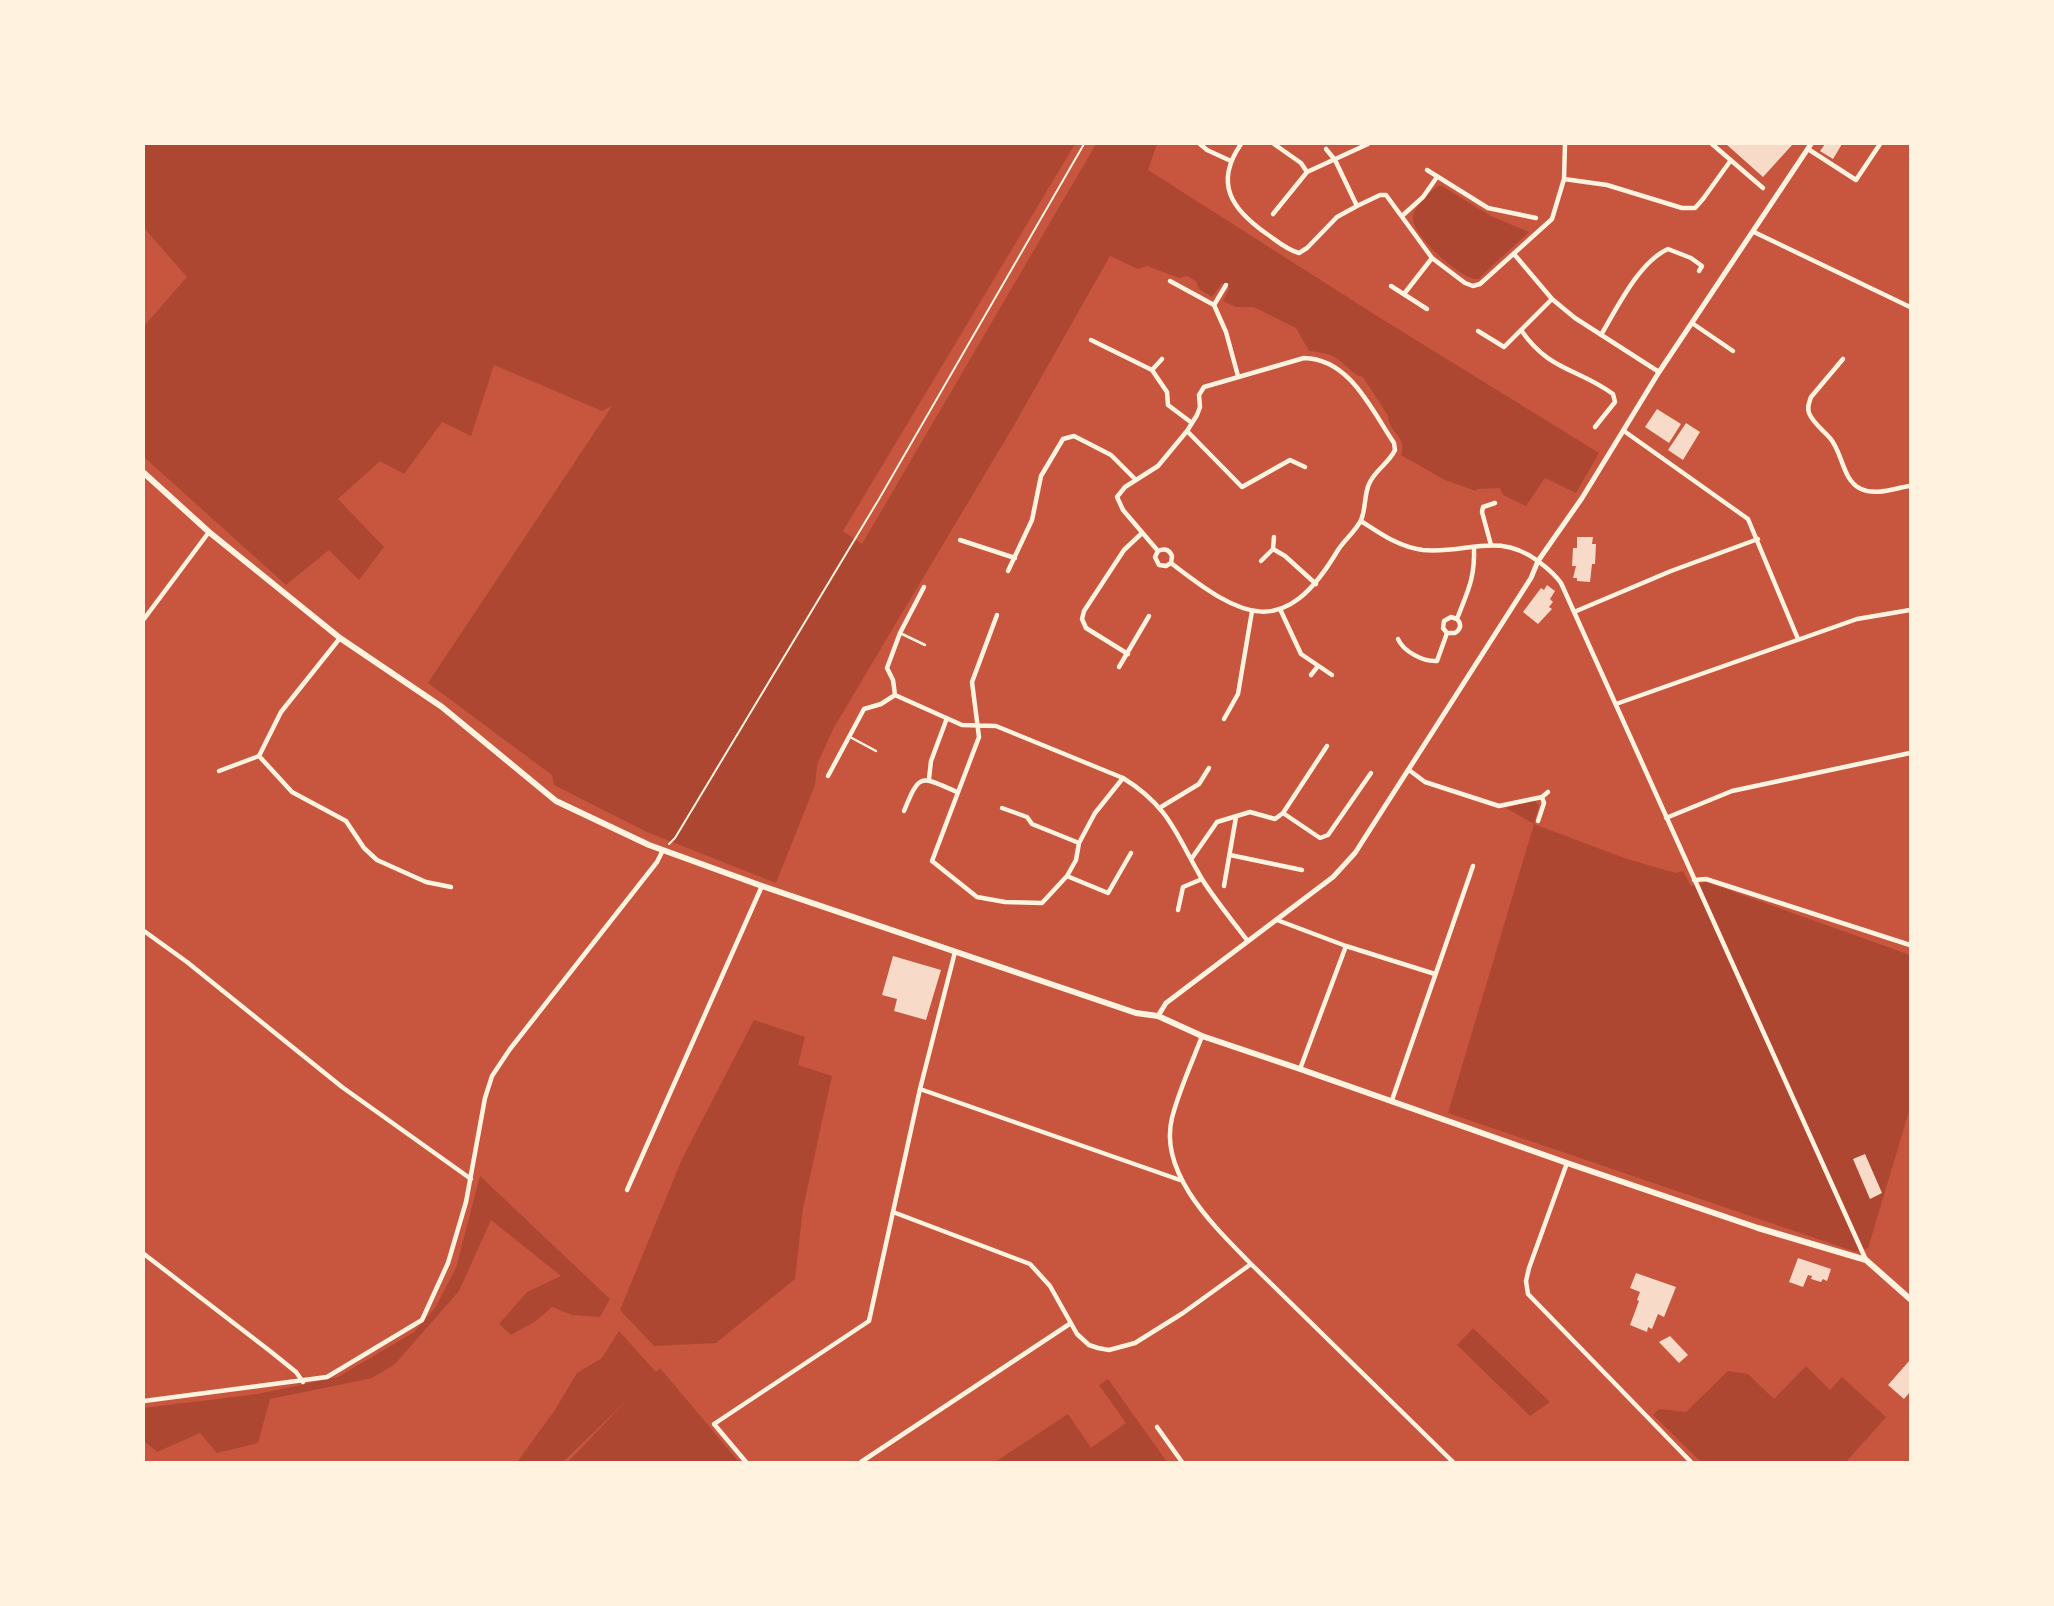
<!DOCTYPE html>
<html>
<head>
<meta charset="utf-8">
<style>
	body { margin:0 }
	#map { position:relative; width:2054px; height:1606px; overflow:hidden; background:#c8553d; font-family:Commissioner,sans-serif }
	canvas { display:block }
	.frame { position:absolute; inset:0; border:145px solid #fff3e0; pointer-events:none }
</style>
</head>
<body>
<div id="map">
<canvas width="2054" height="1606"></canvas>
<div class="frame"></div>
</div>
<script>
const ctx = document.querySelector('canvas').getContext('2d');
ctx.lineJoin = 'round';
function fill(path, color) { ctx.fillStyle = color; ctx.fill(path, 'evenodd'); }
function stroke(path, color, width, dash) { ctx.strokeStyle = color; ctx.lineWidth = width; ctx.lineCap = dash ? 'butt' : 'round'; ctx.setLineDash(dash || []); ctx.stroke(path); }
const green = new Path2D(`
	M144,144h931l-232,387 19,13 234,-400h61l-9,26 229,146 222,137 -23,40 -31,-15 -19,28 -23,-11 -3,-7 -23,1 -1,2 -31,-11 -44,-25c7,-18 -13,-23 -13,-39l-25,-39c-11,-2 -19,-15 -30,-21 -7,-3 -16,-4 -24,-5l-13,-23 -42,-21h-18l-13,-6 7,-13 -8,-5 -10,14 -13,-8 -3,-8 -9,-5 -8,2 -32,-12 -9,3 -28,-13 -97,171 -180,302 -16,36 -2,20 -39,98 -129,-51 -93,-47 -2,-10 -124,-92 184,-277 -10,5 -108,-46 -23,71 -29,-14 -38,52 -24,-13 -42,38 46,48 -25,33 -30,-30 -43,35 -142,-128v-131l43,-49 -43,-49z
	M1438,186h4l49,30 38,16 -51,47c-16,2 -69,-46 -65,-63 2,-10 17,-25 25,-30z
	M1534,800l5,5 -5,19 93,35 49,14 7,-2 8,15 15,-4 204,73v153l-42,140 -12,4 -408,-139 86,-289 -28,-16z
	M754,1020l51,17 -7,28 34,11 -29,132 -8,71 -79,64 -62,3 -34,-36 62,-151z
	M480,1176l130,123 -10,18 -28,-2 -20,-8 -16,14 -25,14 -12,-11 28,-32 34,-16 -70,-56 -32,71 -64,73 -23,14 -102,21 -12,44 -41,10 -17,-20 -43,19 -13,-11v-33l114,-14 80,-17 76,-45 21,-24 21,-40z
	M1473,1328l77,74 -20,14 -73,-71z
	M619,1331l37,41 4,-4 79,94h-171l60,-63 -65,63h-46l38,-52 22,-37 25,-15z
	M1806,1366l24,24 12,-13 44,40 -40,45h-145l-48,-47 6,-6 27,3 42,-41 20,3 26,25z
	M1108,1379l59,83h-172l73,-48 23,34 35,-25 -27,-38z`);
const building = new Path2D(`
	M1726,144h67l-30,33z
	M1825,144h17l-9,15 -13,-8z
	M1657,409l24,15 -12,19 -24,-16z
	M1686,423l14,9 -17,28 -15,-10z
	M1577,537h16l-1,7h4l-1,20h-3l-2,18 -13,-1v-3h-4l3,-12h-4l1,-18h4z
	M1547,585l8,6 -5,8 3,3 -4,5 3,2 -14,15 -15,-12 18,-24 3,2z
	M893,956l48,14 -15,50 -32,-9 3,-12 -15,-4z
	M1865,1154l17,39 -12,6 -17,-40z
	M1798,1258l33,11 -4,12 -4,-2 -2,3 -10,-3 1,-3 -4,-1 -5,12 -14,-5z
	M1636,1273l40,14 -12,30 -6,-3 -6,15 -4,-2 -1,5 -17,-7 9,-24 -2,-1 3,-8 -10,-4z
	M1670,1336l18,19 -9,8 -20,-21z
	M1910,1360v32l-6,7 -16,-14z`);
const path = new Path2D(`
	M669,844l6,-6 204,-339 205,-355`);
const service = new Path2D(`
	M900,633l25,12
	M850,737l26,14`);
const minor = new Path2D(`
	M1200,144l7,6 24,11
	M1241,144c-27,39 -10,65 26,90 10,7 20,16 32,19l8,-5 30,-31 20,-11 23,-11h6l46,63 33,25 8,3 7,-2 72,-65 12,-40 1,-35
	M1274,144l27,19 6,9
	M1712,144l51,44
	M1326,149l9,11 22,46
	M1808,149l48,31 24,-36
	M1427,170l61,38 48,10
	M1564,179l43,6 75,23h13l8,-9 28,-39
	M1273,214l34,-42 61,-28
	M1402,216l21,-19 14,-20
	M1754,232l156,75
	M1514,254l38,45 23,19 84,54
	M1170,281l44,24 12,27 12,44
	M1391,286l36,23
	M1404,294l28,-36
	M1552,299l-31,31c28,41 56,38 92,64l2,8 -20,25
	M1214,305l12,-20
	M1692,323l41,28
	M1478,331l26,16 17,-17
	M1601,335c16,-27 38,-73 67,-86l23,9 11,8 -3,5
	M1091,340l61,30 15,22 1,13 24,18
	M1843,359l-32,38c-2,6 -4,10 -2,16 4,10 14,17 21,25 13,15 12,42 31,51 15,7 34,-1 49,-3
	M1152,370l10,-11
	M1187,431l55,56 48,-27 15,7
	M1624,431l124,88 50,120
	M1361,521c20,13 38,26 62,29 45,4 74,-19 115,11 9,7 16,12 23,22l305,677
	M960,540l55,18
	M1491,545l-9,-33 1,-5 12,-4
	M1273,549l12,7 31,28
	M1158,551l-35,-41 -6,-13 8,-10 33,-21 29,-35 10,-16 3,-8 -1,-12 5,-8 100,-29c46,1 67,51 90,85l1,7c-6,13 -21,21 -26,34 -5,11 -3,25 -8,36 -5,11 -17,20 -23,30 -54,91 -95,69 -167,13
	M1158,551l-3,6 4,8 7,1 5,-3
	M1158,551c6,-3 11,-2 14,5l-1,7
	M1261,561l12,-12 1,-12
	M1008,571l24,-51 9,-44 22,-37 11,-3 37,19 25,25
	M1280,609l21,45 31,21
	M1574,612l97,-41 87,-32
	M997,615l-25,67 7,55 -47,124 45,36 28,5 37,1 25,-27 9,-16 3,-17 16,-30 28,-35
	M144,619l65,-87
	M1457,619c11,-29 18,-40 17,-72
	M1447,633l-4,-5 1,-7 7,-4 6,2
	M1447,633h8c6,-4 7,-9 2,-14
	M340,638l-59,74 -22,44 33,36 54,29 18,27 13,12 49,22 25,5
	M1398,639c5,12 25,23 39,22l10,-28
	M1128,654l-42,-26 -4,-9 2,-8 40,-61 17,-16
	M1119,667l30,-51
	M1311,675l7,-9
	M895,695l67,30 34,1 127,52c47,29 53,57 79,101 13,21 30,41 45,61
	M1616,704l241,-85 53,-9
	M1224,719l14,-25 14,-83
	M1409,770l16,12 74,24 43,-9 2,6 -6,18
	M219,771l40,-15
	M828,776l36,-67 17,-5 14,-9 -2,-15 -6,-12 13,-35 24,-46
	M929,779l2,-18 16,-43
	M1542,797l6,-5
	M1161,807l38,-23 10,-16
	M1002,808l25,9 5,7 47,19
	M904,811c16,-39 16,-35 53,-19
	M1283,813l37,25 8,-3 43,-62
	M1666,818l66,-27 178,-38
	M1230,855l72,15
	M1192,858l25,-36 33,-10 25,7 8,-6 44,-67
	M1067,876l41,17 23,-40
	M1694,880l12,-1 204,66
	M1224,886l12,-69
	M1178,910l5,-23 19,-8
	M1277,920l69,26 89,28
	M144,931l43,31 155,125 129,92
	M1202,1036c-10,27 -23,54 -30,82 -14,56 44,110 79,146l202,198
	M1300,1069l46,-123
	M920,1089l260,91
	M1392,1100l81,-234
	M1567,1163l-38,105 -3,13 2,13 163,168
	M627,1190l135,-304
	M893,1212l137,52 20,22 27,48 12,11 9,3 11,2 26,-7 48,-30 68,-49
	M144,1254l126,97 26,21 7,10
	M144,1401l183,-24 95,-57 26,-57 18,-61 19,-104 7,-22 18,-27 147,-187 6,-12
	M1157,1427l25,35
	M746,1462l-32,-38 155,-103 51,-232 35,-137
	M861,1462l210,-139`);
const tertiary = new Path2D(`
	M1158,1016l8,-13 167,-126 22,-24 176,-275 7,-17 44,-63 77,-126 152,-228`);
const secondary = new Path2D(`
	M144,473l65,59 131,106 102,69 114,94 93,44 113,41 374,127 22,3 44,20 98,33 267,94 191,65 108,32 44,39`);
fill(green, '#ae4732');
fill(building, '#f7dbc8');
stroke(path, '#fff3e0', 2);
stroke(service, '#fff3e0', 2.5);
stroke(minor, '#fff3e0', 4.5);
stroke(tertiary, '#fff3e0', 5);
stroke(secondary, '#fff3e0', 6);
</script>
</body>
</html>
